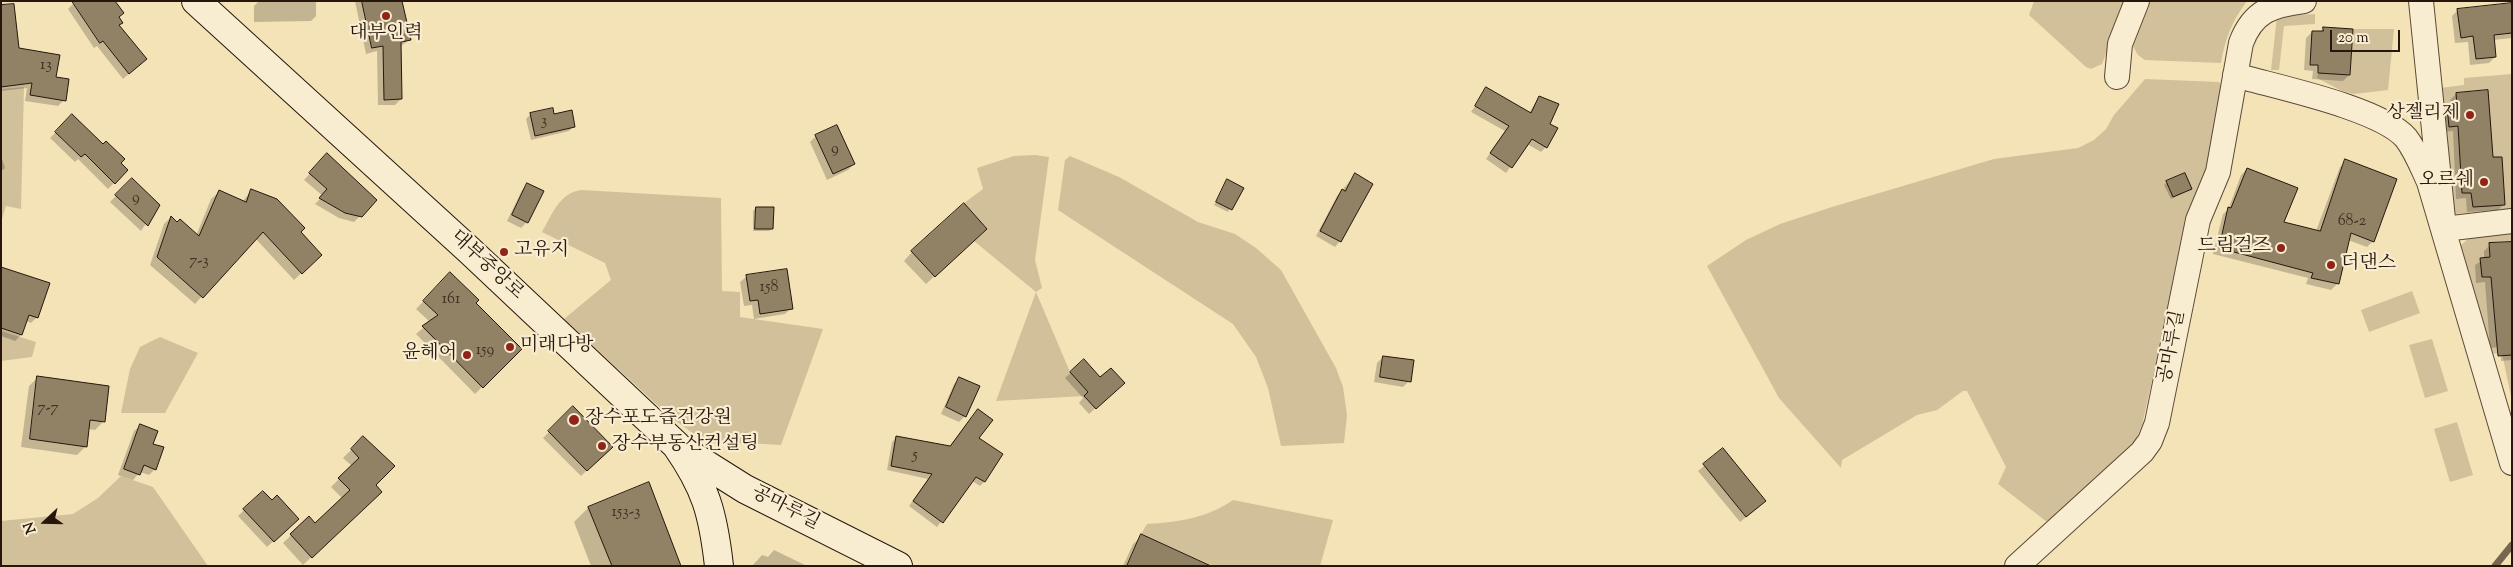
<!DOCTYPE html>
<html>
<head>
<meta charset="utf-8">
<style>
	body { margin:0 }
	#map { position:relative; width:2513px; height:567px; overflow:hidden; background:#f4e3b7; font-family:"Sorts Mill Goudy",serif }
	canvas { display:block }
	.frame { position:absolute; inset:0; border:2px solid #26160c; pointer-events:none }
	.north { position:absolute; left:20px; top:497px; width:50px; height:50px; -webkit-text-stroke:4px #f8edd0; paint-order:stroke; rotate:249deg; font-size:14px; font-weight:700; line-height:20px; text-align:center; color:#26160c }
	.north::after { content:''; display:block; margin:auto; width:18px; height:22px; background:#26160c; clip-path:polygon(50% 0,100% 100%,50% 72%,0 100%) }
	.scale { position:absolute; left:2330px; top:30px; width:70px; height:22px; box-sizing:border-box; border:2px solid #26160c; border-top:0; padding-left:6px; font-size:15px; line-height:18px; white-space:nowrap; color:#26160c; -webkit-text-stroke:4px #f8edd0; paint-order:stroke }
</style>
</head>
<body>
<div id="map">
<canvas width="2513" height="567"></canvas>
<div class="frame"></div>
<div class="north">N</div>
<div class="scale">20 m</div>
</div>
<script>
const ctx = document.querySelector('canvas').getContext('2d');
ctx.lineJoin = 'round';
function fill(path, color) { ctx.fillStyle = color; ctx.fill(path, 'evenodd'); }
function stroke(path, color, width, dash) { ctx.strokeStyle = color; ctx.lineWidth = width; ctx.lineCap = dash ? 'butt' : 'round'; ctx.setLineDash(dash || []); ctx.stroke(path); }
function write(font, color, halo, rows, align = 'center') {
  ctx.font = font + ' "Sorts Mill Goudy","Noto Serif KR",serif'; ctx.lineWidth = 4.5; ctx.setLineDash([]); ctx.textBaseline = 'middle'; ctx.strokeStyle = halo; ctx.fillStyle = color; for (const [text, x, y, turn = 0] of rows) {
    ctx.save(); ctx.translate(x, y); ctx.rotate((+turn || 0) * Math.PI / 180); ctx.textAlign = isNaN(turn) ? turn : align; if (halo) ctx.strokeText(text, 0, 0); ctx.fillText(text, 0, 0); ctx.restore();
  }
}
const green = new Path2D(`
	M2034,1h92l-24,63 -11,5 -5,-2 -57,-52z
	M2149,1h98c-15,20 -22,38 -26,62l-76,-3 -7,-5 -7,-12z
	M2315,14v10l-31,2 -5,44h-8l6,-54z
	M2353,29h41l-6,61 -34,4 -12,-3 -25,-13 1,-5 32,2z
	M2512,74v135l-57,5 -3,-2 -12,-124 24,-3v-7z
	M2145,79l74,3 4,7 -13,81 -20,42 -48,213 -8,19 -87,78 -49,-38 8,-17 -39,-76h-4l-26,19 -20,5 -75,45 -1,8 -62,-70 -72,-132 39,-26 34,-16 52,-17 162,-48 84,-11 16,-8 12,-11 8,-14z
	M24,87l-3,122 -15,-3 -5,16v-133z
	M1035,155l14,2 -14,103 7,28 -6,4 34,80 18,20 -4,4 -88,5 40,-109 -62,-51 13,-12 -23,-26 19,-14 -6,-21 37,-12z
	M1070,156l49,21 79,45 37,12 21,14 25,22 55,98 7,19 4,28 -3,28 -63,3 -13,-58 -12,-31 -23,-33 -175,-114 7,-50z
	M581,190l140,8 1,93 18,1v25l83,12 -42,116 -36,-2 -27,2 -21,-9 -27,-19 -106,-98 47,-39 -6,-17 -63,-31c10,-17 17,-39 39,-42z
	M2512,232v169l-10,-48 -13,1 -30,-107 12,-11z
	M2412,291l8,22 -51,19 -8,-22z
	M1,331l35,11 -4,15 -31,4z
	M160,337l38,16 -33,60h-44l9,-44 10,-22z
	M2432,339l16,52 -23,7 -16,-53z
	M2457,422l16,53 -23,7 -16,-53z
	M121,476l32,11 55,79h-207v-45l72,-7 25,-16z
	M1233,500l100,20 -13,46h-107l-72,-32 6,-10c32,-2 60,-6 86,-24z`);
const shadow = new Path2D(`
	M259,1h57v15l-5,5 -57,1v-16z
	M355,1h46l8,39 -9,7 1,52 -6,6h-17l-1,-54 -11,3z
	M74,3l44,22 28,34 -23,20 -26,-33 -3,2 -26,-39z
	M2512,4v34l-19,2 2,17 -6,6 -19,2 -2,-23 -13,1 -3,-27 6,-6z
	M2324,28l25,47 -6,6 -31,-2 1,-8 -9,-1 2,-32 6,-6h8z
	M1,30l17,19 37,29 9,22 -6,6 -33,-5 2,-13 -26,3z
	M1487,89l42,24 10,-16 10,27 -3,23 -5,5 -14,-8 -21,29 -20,-14 19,-28 -34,-19z
	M2456,94l36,65 12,45 -6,6 -31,2 -1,-14 -10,1 -3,-68 -10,1 -1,-18 9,-6 -1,-8z
	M530,115h23l21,11 -5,5 -38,9 -5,-21z
	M72,116l55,54 -19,19 -30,-30 -3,3 -25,-24z
	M836,127l18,37 -6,6 -21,10 -17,-38 6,-6z
	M1,156l4,12 -4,3z
	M321,161l55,39 -22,22 -15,-4 -24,-14 8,-8 -19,-16z
	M2346,161l27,80 -6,6 -19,-7 -11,44 -6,6 -25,-6 2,-6 -95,-24 10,-40 5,-4 13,-35 6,-6 35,54 34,8 24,-64z
	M1355,175l-15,66 -5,6 -19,-11 21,-40z
	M132,179l26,26 -17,26 -31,-29z
	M1227,181l15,7 -14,24 -14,-7z
	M2167,182l24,7 -20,10 -7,-14z
	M528,184l-1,38 -6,6 -14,-7 15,-31z
	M251,191l49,41 20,23 -26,25 -39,-42 -60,66 -45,-39 14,-41 7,-7 25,19 15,-37 8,-7 23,10z
	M756,208l16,21 -3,2h-16v-20z
	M977,237l-51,47 -22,-23 8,-9z
	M2512,243v117l-11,1 -1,-14 -10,1 -5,-66 -9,1 -1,-18 9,-6v-8l6,-6z
	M1,268l36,49 -6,6 -5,-2 -5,14 -6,6 -14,-5z
	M450,274l25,29 45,46 -45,45 -59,-60 14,-12 -14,-13z
	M746,277l45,31 -6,6 -31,5 -2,-14 -8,1 -4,-24z
	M1383,357l26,24 -6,6 -29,-5 3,-19z
	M1084,361l16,18 17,10 -28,25 -10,-11 4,-5 -18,-20z
	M38,377l66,44 -9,9 -7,-1 -2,17 -9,9 -56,-8 8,-61z
	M960,378l5,38 -6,6 -18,-8 13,-30z
	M573,408l38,39 -30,29 -38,-38z
	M978,410v28l24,16 -18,28 -4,4 -8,-5 -35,46 -28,-21 19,-27 -41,-9 5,-28 5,-5 52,10z
	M140,426l11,18 4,25 -6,6 -9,-3 -7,8 -15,-5 16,-44z
	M363,438l12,47 -3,15 -69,65 -20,-22 26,-25 6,7 28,-26 -12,-12 21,-21 -9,-8z
	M1723,450l36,57 -19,15 -42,-51z
	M648,484l32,82h-89l-17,-44 14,-14z
	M272,502l19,23 -24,22 -29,-31 6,-6z
	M1142,536l65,30h-84l10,-22z
	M774,550l33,16h-55l10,-11 6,2z`);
const stream = new Path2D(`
	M2495,566l17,-21`);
const building = new Path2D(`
	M72,1h43l9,12 -5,4 4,6 -4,2 28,34 -18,15 -26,-33 -3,2z
	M362,1h40l9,39 -10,2 1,57 -18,1 -1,-54 -11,2z
	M2512,3v30l-18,2 2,22 -20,2 -3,-23 -12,2 -4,-29z
	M14,4l5,44 41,7 -4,22 13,2 -3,22 -36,-6 2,-12 -31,4v-82z
	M2323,27l30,2 -3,46 -32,-2v-8h-8l2,-34h11z
	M1486,87l45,26 8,-17 20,8 -9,20 8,4 -11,20 -15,-9 -20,29 -22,-15 19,-27 -34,-20z
	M2488,90l5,67h9l3,48 -32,2 -2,-14h-9l-4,-67 -9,1 -2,-20 10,-1 -1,-13z
	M553,108l1,6 18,-4 3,17 -40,9 -5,-23z
	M72,114l31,30 3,-3 19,18 -4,4 7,7 -13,14 -30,-30 -4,3 -26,-25z
	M837,125l18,39 -22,10 -18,-39z
	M327,153l50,47 -15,17 -17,-4 -26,-15 8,-9 -18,-16z
	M2345,159l52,20 -23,63 -23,-9 -12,51 -28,-6 2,-5 -94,-25 9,-41 3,1 16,-40 51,20 -14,34 36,9z
	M1355,173l18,11 -32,58 -21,-11 22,-42 3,2z
	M2185,173l7,16 -19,8 -7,-16z
	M132,178l28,27 -12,21 -33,-31z
	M1227,179l17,9 -12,22 -16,-8z
	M527,183l17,8 -16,32 -16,-8z
	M251,189l26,10 28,29 -4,4 21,23 -20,19 -39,-42 -60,66 -46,-41 14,-41 6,6 3,-3 19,17 20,-46 27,12z
	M964,203l23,26 -52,48 -24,-26z
	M756,207h18l-1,22h-18z
	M2512,242v113l-14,1 -7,-79h-9l-2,-19 10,-1 -1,-14z
	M1,267l49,16 -12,35 -9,-3 -7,20 -21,-7z
	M787,269l6,40 -33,5 -2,-14 -8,1 -4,-26z
	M450,272l29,28 -3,3 46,46 -39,39 -61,-62 16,-11 -15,-14z
	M1383,356l31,4 -3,22 -31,-5z
	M1084,359l16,18 11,-9 14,15 -29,26 -12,-13 4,-4 -18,-20z
	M37,376l72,10 -4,36 -15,-2 -3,27 -57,-8z
	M959,377l21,9 -14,31 -20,-10z
	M573,406l40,41 -26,24 -39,-40z
	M978,409l15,11 -14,18 24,16 -18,28 -9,-5 -33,46 -30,-22 19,-27 -41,-8 5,-30 54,10z
	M140,424l18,7 -5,13 11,3 -8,23 -12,-5 -4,10 -16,-6z
	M363,436l32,30 -19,19 6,7 -70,66 -22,-24 19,-18 6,7 35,-33 -12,-12 21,-20 -8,-9z
	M1723,448l43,53 -20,16 -43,-53z
	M649,482l32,84h-69l-24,-59z
	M263,491l9,9 5,-5 22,24 -25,23 -31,-33z
	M1141,534l70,32h-84z`);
const street = new Path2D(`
	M2421,1l23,228 68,-8
	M2235,75c41,12 145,33 171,63 10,13 16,29 23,44l83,281
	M2117,77l3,-33 17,-43
	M2017,566l125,-114 8,-11 7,-18 41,-203 20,-48 23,-129c12,-32 31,-38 63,-42`);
const secondary = new Path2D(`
	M196,1l273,249 207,195c30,43 37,68 43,121
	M683,450l62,39 153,77`);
const markers = [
	[386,16,5,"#8f2418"],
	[2470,115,5,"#8f2418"],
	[2484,182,5,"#8f2418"],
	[2281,248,5,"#8f2418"],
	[504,252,5,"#8f2418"],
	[2331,265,5,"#8f2418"],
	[510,347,5,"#8f2418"],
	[467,355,5,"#8f2418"],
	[574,420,6,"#8f2418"],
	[602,446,5,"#8f2418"]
];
const numberNames = [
	["13",46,66],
	["3",544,122],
	["9",835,150],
	["9",136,199],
	["68-2",2352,222],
	["7-3",199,262],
	["158",769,288],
	["161",451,300],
	["159",485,351],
	["7-7",48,409],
	["5",915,456],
	["153-3",626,513]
];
const poiNames = [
	["대부인력",386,35,"center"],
	["상젤리제",2460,115,"right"],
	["오르쉐",2474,182,"right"],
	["드림걸즈",2271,248,"right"],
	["고유지",514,252],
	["더댄스",2341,265],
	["미래다방",520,347],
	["윤헤어",457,355,"right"],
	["장수포도즙건강원",585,420],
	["장수부동산컨설팅",612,446]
];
const streetNames = [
	["대부중앙로",486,266,43],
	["공마루길",2173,347,-79],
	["공마루길",785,509,27]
];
fill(green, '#d1c09a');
fill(shadow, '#0003');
stroke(stream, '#786750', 7);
fill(building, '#918165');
stroke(building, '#26160c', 1);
stroke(street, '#5a4937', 26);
stroke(secondary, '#26160c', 30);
stroke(street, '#f8edd0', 24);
stroke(secondary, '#f8edd0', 28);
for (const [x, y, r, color] of markers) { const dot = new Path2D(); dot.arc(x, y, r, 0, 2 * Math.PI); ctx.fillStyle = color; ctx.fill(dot); stroke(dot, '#f8edd0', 2); }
write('16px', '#413122', null, numberNames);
write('19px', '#26160c', '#f8edd0', poiNames, 'left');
write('19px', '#26160c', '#f8edd0', streetNames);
</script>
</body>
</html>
